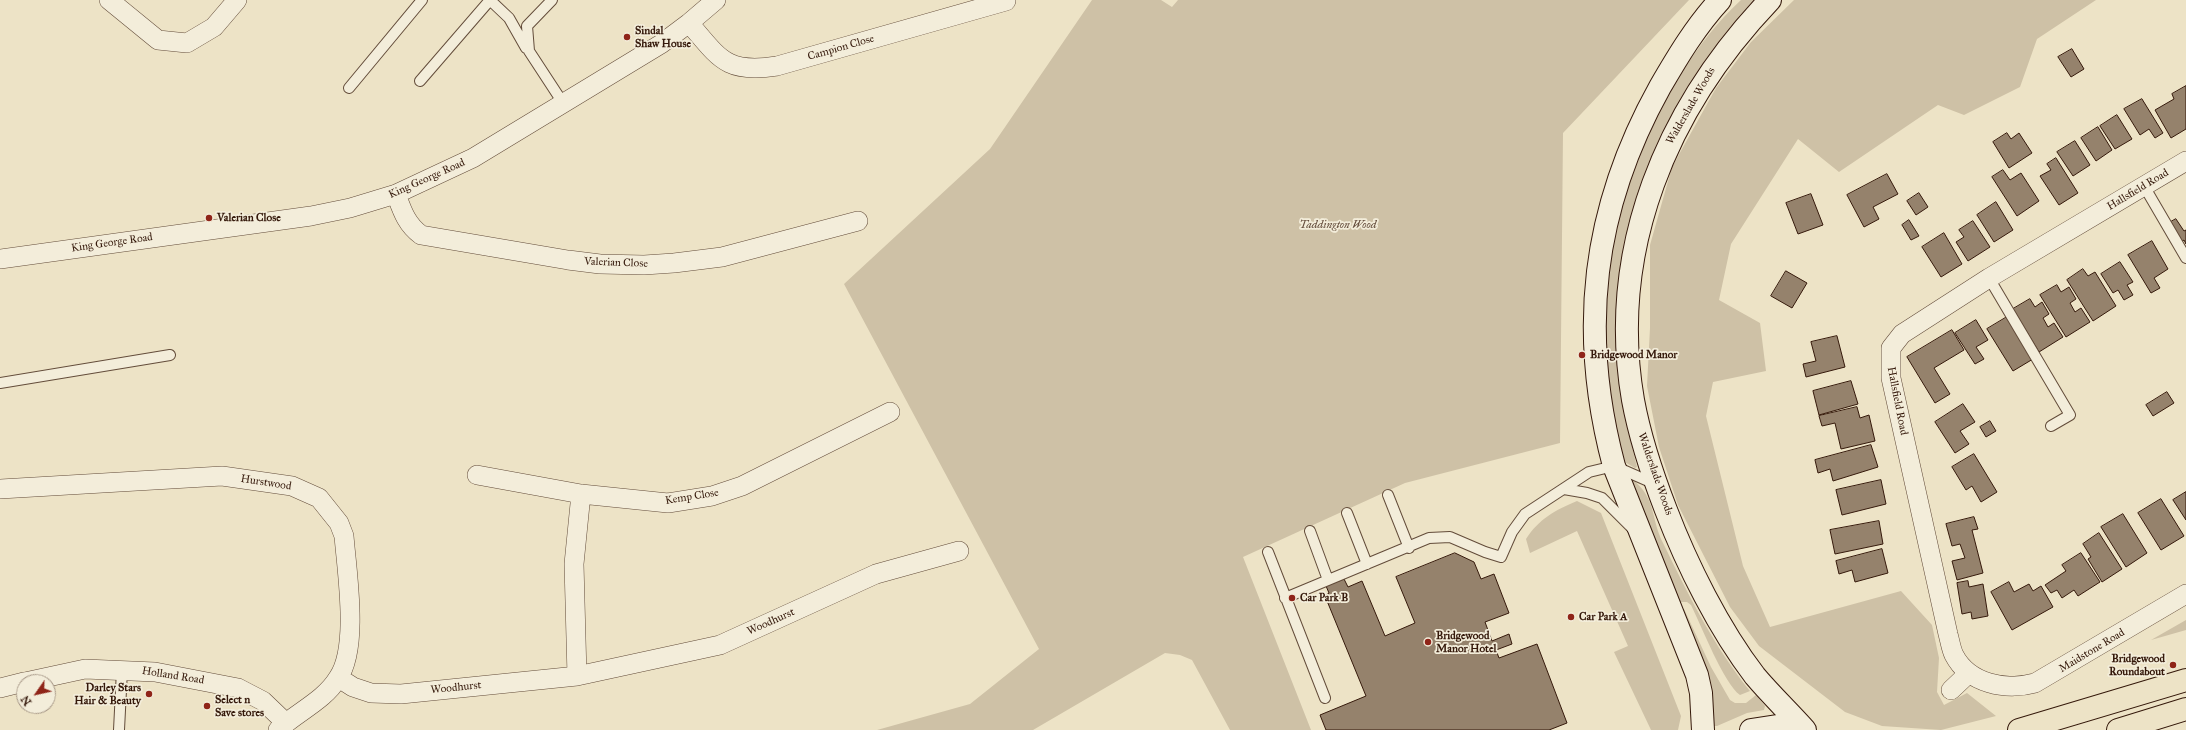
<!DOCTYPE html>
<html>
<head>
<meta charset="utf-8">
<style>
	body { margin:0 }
	#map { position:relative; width:2186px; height:730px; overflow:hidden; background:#ede3c6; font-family:"IM FELL Great Primer",serif }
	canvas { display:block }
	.north { position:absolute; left:16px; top:674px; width:40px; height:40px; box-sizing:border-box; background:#f3edda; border:1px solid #a79887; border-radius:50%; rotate:236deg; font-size:11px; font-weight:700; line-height:16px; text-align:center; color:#35190b }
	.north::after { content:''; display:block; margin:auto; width:14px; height:18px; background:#8f2418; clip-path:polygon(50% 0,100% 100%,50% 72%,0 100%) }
</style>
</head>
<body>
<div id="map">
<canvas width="2186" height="730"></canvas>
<div class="north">N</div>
</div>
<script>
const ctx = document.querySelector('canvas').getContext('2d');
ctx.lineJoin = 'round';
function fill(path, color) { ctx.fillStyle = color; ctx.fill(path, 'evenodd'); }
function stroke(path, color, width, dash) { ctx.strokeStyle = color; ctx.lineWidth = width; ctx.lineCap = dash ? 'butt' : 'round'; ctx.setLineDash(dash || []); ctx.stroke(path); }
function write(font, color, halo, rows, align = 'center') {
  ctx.font = font + ' "IM FELL Great Primer",serif'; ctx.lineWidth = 3.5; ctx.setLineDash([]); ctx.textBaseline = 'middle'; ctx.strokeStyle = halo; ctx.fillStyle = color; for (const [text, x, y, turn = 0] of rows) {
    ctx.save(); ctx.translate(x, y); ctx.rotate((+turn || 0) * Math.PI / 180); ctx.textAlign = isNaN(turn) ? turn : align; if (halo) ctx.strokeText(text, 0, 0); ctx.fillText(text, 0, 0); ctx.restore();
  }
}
const green = new Path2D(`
	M1092,0h69l11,7 6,-7h511l-126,133 -3,310 -155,40 -162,74 68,173h-81l-38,-70 -12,-5 -15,-2 -132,77h-156l93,-26 69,-55 -195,-365 146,-135z
	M1741,0h14l-24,28 -52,76 -17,30 -20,49 -25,163c1,42 10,81 20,121l-2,1 -12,-7c-5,-23 -12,-47 -15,-71 -8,-64 -1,-130 15,-192 3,-11 9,-23 13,-34 24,-59 57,-120 105,-164z
	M1794,0h302l-59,39 -17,48 -56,28 -26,-10 -99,67 -41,-33 -67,105 -12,56 41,23 6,48 -53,11 -7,34 37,150 27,61 131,-36 31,34 7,33 -2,34 7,13 23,-12 29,23 -55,14 -59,-4 -37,-14 -86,-66 -29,-39 -52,-102 -19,-58 -12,-61 3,-58v-83l22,-78 44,-79 35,-46z
	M1632,479c25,20 18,38 31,64 25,51 51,104 87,148l-10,4c-16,-11 -39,-70 -49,-90l-4,-3h-9l-48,-121z
	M1577,501l24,12 80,203 -3,14h-27l-37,-78 14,-6 -51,-115 -47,22 -4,-14c13,-20 29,-29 51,-38z
	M1684,609l27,58 19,33 5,3h11l10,-8 9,11 -1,4 -17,3 -30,13h-4l-31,-116z
	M2186,620v10l-35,10z`);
const building = new Path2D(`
	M2072,49l12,20 -13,8 -13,-20z
	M2186,86v43l-15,9 -16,-28 19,-11 -2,-5z
	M2142,99l21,34 -8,5 -6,-9 -9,6 -16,-26z
	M2117,115l15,24 -17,10 -15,-23z
	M2098,127l14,23 -16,11 -15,-23z
	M2007,133l4,6 8,-6 13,20 -23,15 -16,-26z
	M2075,141l15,24 -17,11 -16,-24z
	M2056,158l22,35 -19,12 -19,-29 11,-6 -4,-6z
	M2003,170l7,10 11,-7 18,28 -22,15 -25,-39z
	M1887,174l11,20 -25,13 6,12 -15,8 -17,-32z
	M1919,193l9,14 -12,8 -9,-14z
	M1811,194l12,31 -25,9 -12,-31z
	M1996,202l17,28 -19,12 -17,-27z
	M2176,219l8,12 2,-1v14l-2,-4 -3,2 -12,-19z
	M1909,220l10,16 -8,4 -9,-15z
	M1973,221l17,26 -22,14 -12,-19 8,-5 -5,-7z
	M1944,233l18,31 -21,13 -19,-30z
	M2152,241l16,28 -14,9 6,10 -9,5 -23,-38z
	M2120,262l13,20 -6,3 6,10 -9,5 -6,-10 -5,3 -12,-19z
	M2083,269l5,7 7,-4 21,34 -23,15 -26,-41z
	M1786,271l21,12 -15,25 -21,-12z
	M2057,285l4,7 8,-5 7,12 -6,4 5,9 6,-4 9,14 -24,15 -26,-42z
	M2030,299l5,8 7,-5 7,12 -6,4 5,9 6,-4 9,14 -24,15 -26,-43z
	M2007,317l26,42 -20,12 -26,-42z
	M1976,320l12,20 -12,7 8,12 -9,5 -20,-31z
	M1952,330l12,20 -30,18 16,26 -15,9 -28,-46z
	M1837,336l8,31 -39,10 -3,-13 13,-3 -5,-19z
	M1851,381l7,23 -39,11 -6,-24z
	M2167,392l7,11 -21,13 -7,-11z
	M1963,404l12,18 -15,9 9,13 -14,9 -20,-31z
	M1857,407l3,11 9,-3 6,26 -34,8 -6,-26 -13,3 -3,-10z
	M1990,421l6,10 -10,6 -6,-10z
	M1871,445l7,22 -45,14 -3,-12 -12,4 -3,-13z
	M1974,454l23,38 -16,10 -9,-16 -6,4 -14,-23z
	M1881,480l5,24 -44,11 -6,-25z
	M2186,492v28l-13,-20z
	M2161,499l23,37 -23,14 -23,-37z
	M2123,514l24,39 -21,14 -25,-40z
	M1974,517l4,12 -6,1 11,43 -26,7 -5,-19 13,-3 -5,-14 -8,2 -6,-22z
	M1879,521l4,23 -48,10 -5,-24z
	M2099,533l23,36 -20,13 -14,-23 3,-2 -8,-13z
	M1882,549l6,24 -33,9 -3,-12 -13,4 -3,-13z
	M1455,553l19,9 7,17 13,-5 15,39 -24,9 7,19 17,-7 3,10 -16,6 3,8 38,-14 30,79 -18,7h-223l-6,-15 46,-19 -41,-100 4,-3 -3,-7 18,-7 4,8 14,-6 23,55 30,-13 -19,-46z
	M2081,553l19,29 -22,14 -4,-6 -12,8 -5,-8 -6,3 -6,-8 21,-14 -4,-6z
	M1968,581l1,6 14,-3 5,32 -16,3 -1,-7 -9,2 -5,-31z
	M2009,582l5,10 15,-8 4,7 8,-5 12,21 -41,23 -21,-38z`);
const lane = new Path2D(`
	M490,0l19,18 17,30
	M552,0l-25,26 2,25 34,52
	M420,81l70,-81
	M349,88l73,-88
	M2144,186l42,72
	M1989,278l81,137 -19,11
	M0,383l170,-28
	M1564,489l23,4 15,5 31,31
	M1388,495l21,53
	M1347,513l20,51
	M1310,531l18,49
	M1268,552l57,146
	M1285,598l144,-60 21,-1 35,15 16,5 11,-25 13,-18 64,-42 25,-6 41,18
	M119,730l3,-60`);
const street = new Path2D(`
	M109,0l49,40 29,3 27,-16 23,-27
	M689,23c31,36 37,51 88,43l229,-65
	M2186,161l-197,117 -87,56 -11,14v30l57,256c2,7 3,15 6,21 15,29 52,36 81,28l151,-89
	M396,194c6,16 10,30 25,41l147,25 32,4 44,1 30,-2 48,-6 136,-36
	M0,259l311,-43 39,-8 46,-14 77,-36 188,-114 28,-21 27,-23
	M477,475l104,19 87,9 44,-7 30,-10 148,-74
	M0,489l222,-13 70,10 27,12 20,25 5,13c3,37 15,112 -6,142 -14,23 -41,34 -60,52
	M577,676l-3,-112 7,-70
	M339,678l14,9 18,6 30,1 176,-18 143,-31 156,-71 83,-23
	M25,682l60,-13 70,3 83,16 25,13 23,22
	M0,688l24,-6
	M1951,690l18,-17`);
const secondary = new Path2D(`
	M1770,0c-103,108 -163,249 -137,400 7,38 19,74 33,110 21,55 53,119 89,166 16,19 34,36 50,54
	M1703,730l-2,-37 -4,-18 -83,-209c-36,-135 -22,-257 46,-379 18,-31 36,-61 60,-87
	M1751,730l26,-4 26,4`);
const primary = new Path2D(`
	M2019,730l167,-50
	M2118,730l68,-21`);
const markers = [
	[627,37,4,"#8f2418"],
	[209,218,4,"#8f2418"],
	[1582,355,4,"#8f2418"],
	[1292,598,4,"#8f2418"],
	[1571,617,4,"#8f2418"],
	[1428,642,4,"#8f2418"],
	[2173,665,4,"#8f2418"],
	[149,694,4,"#8f2418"],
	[207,706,4,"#8f2418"]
];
const poiNames = [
	["Sindal",635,31],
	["Shaw House",635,44],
	["Valerian Close",217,218],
	["Bridgewood Manor",1590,355],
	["Car Park B",1300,598],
	["Car Park A",1579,617],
	["Bridgewood",1436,636],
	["Manor Hotel",1436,649],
	["Bridgewood",2165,659,"right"],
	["Roundabout",2165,672,"right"],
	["Darley Stars",141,688,"right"],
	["Hair & Beauty",141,701,"right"],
	["Select n",215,700],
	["Save stores",215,713]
];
const streetNames = [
	["Campion Close",841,48,-16],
	["Walderslade Woods",1691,106,-60],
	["King George Road",427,179,-24],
	["Hallsfield Road",2138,190,-31],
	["King George Road",112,243,-8],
	["Valerian Close",616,263,2],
	["Hallsfield Road",1897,401,79],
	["Walderslade Woods",1655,474,71],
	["Hurstwood",266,483,9],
	["Kemp Close",692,497,-9],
	["Woodhurst",771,622,-24],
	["Maidstone Road",2092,651,-31],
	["Holland Road",173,676,9],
	["Woodhurst",456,688,-6]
];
const parkNames = [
	["Taddington Wood",1338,225]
];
fill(green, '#cec1a6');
fill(building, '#95826c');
stroke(building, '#35190b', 1);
stroke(lane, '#634c3a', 12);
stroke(street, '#634c3a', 20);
stroke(secondary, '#35190b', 24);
stroke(primary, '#35190b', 24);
stroke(lane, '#f3edda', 10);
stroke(street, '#f3edda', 19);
stroke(secondary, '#f3edda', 22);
stroke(primary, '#ede3c6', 22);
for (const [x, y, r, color] of markers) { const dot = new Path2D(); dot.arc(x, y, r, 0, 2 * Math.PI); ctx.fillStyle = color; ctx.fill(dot); stroke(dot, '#f3edda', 1.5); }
write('bold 11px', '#35190b', '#f3edda', poiNames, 'left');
write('11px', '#35190b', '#f3edda', streetNames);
write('italic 11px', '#634b3a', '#f3edda', parkNames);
</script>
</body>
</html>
